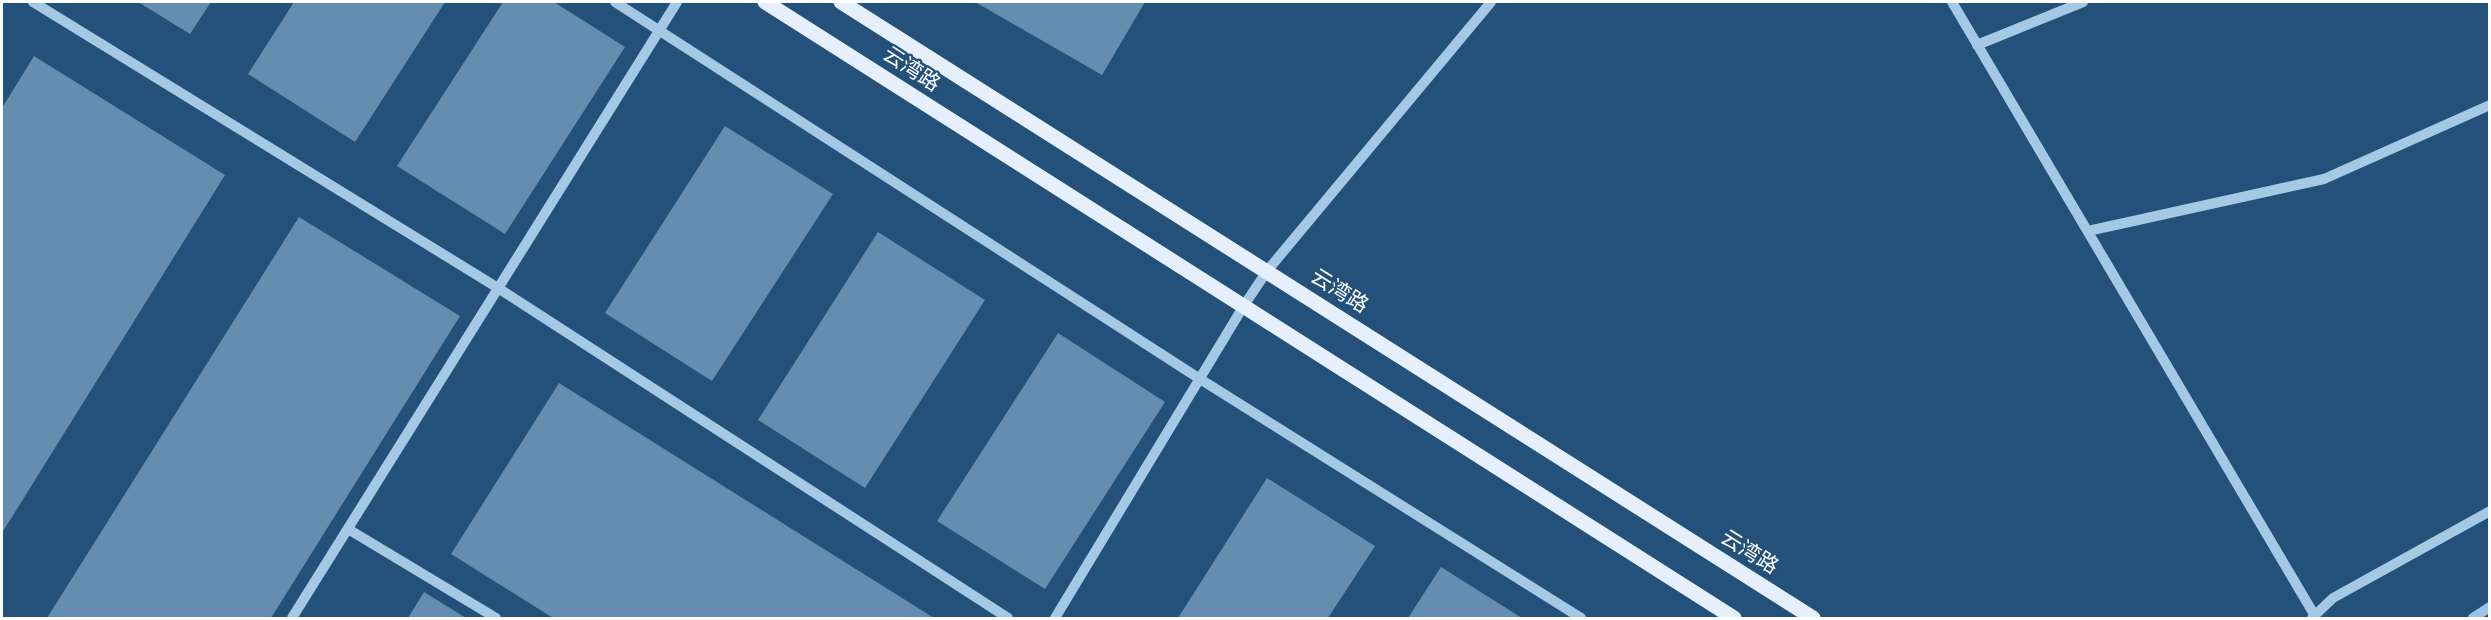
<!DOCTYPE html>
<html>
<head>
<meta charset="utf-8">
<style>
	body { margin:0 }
	#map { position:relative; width:2491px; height:620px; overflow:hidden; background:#235179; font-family:"Archivo Narrow",sans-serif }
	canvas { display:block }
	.frame { position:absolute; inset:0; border:3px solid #fff; pointer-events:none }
</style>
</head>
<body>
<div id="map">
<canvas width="2491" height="620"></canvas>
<div class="frame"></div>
</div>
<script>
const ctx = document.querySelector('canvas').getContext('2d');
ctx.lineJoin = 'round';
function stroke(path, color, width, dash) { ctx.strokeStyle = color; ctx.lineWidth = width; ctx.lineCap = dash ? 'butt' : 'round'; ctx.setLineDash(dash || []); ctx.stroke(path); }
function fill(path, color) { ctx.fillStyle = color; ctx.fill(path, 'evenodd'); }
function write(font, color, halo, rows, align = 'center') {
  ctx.font = font + ' "Archivo Narrow","Noto Sans SC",sans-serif'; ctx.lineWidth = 4.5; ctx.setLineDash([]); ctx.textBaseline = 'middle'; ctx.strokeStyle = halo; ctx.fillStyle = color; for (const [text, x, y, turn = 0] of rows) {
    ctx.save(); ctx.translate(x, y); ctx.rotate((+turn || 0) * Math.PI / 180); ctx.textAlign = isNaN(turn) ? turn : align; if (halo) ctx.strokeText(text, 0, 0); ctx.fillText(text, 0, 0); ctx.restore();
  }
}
const stream = new Path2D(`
	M2473,618l17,-11`);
const building = new Path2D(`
	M138,2h73l-21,32z
	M294,2h151l-90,140 -107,-68z
	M503,2h51l71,45 -120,187 -108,-68z
	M975,2h170l-43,73z
	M34,56l191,119 -223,358v-425z
	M725,126l108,68 -121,187 -107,-68z
	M299,217l161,99 -189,302h-224z
	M878,232l107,68 -120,188 -107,-68z
	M1058,333l107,69 -120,187 -108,-68z
	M559,383l375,235h-381l-102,-64z
	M1267,478l108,68 -47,72h-150z
	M1441,567l81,51h-114z
	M424,592l42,26h-58z`);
const minor = new Path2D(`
	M33,2l465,286 510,330
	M615,2l585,377 381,239
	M1952,2l363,614
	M1977,45l106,-43
	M2088,231l236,-52 166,-74
	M348,529l148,89
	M292,618l385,-616
	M1055,618l188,-311 24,-36 224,-269
	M2312,618l21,-20 157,-87`);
const major = new Path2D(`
	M765,2l969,616
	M841,2l972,616`);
const streetNames = [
	["云湾路",911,70,33],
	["云湾路",1339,292,32],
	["云湾路",1749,553,32]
];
stroke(stream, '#9ac4e5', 10);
fill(building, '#648daf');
stroke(minor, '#a5c8e4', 10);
stroke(major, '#e5f0fc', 15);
write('21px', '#fff', '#235179', streetNames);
</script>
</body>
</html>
